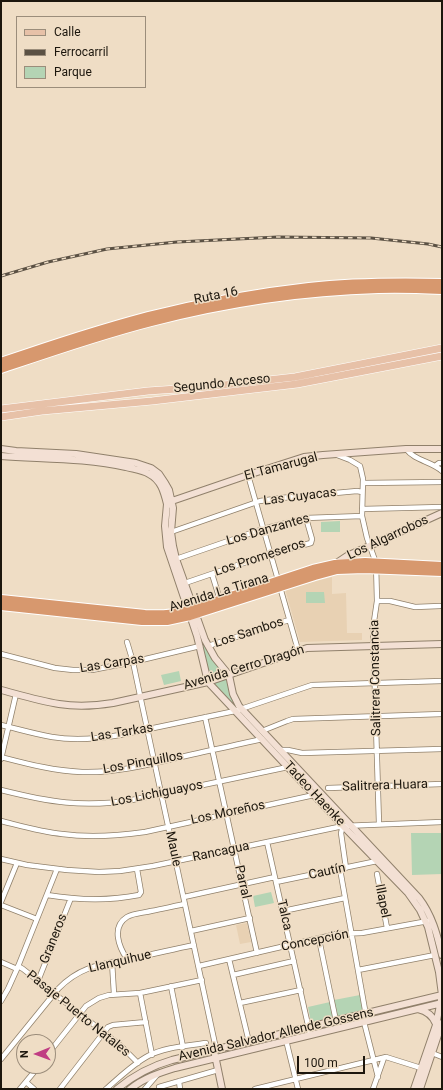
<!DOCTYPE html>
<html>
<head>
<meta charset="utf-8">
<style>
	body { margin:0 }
	#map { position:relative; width:443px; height:1090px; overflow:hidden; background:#efddc5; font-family:Roboto,sans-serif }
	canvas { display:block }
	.frame { position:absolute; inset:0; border:2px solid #1c160d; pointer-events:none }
	.legend { position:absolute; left:16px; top:16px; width:130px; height:72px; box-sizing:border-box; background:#efddc5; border:1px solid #9b8d7b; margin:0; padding:5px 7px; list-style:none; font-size:12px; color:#1c160d }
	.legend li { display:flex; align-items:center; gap:8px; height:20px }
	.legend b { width:20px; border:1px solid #9b8d7b }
	.north { position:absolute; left:16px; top:1034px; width:40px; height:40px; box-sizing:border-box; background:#efddc5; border:1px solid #9b8d7b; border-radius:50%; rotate:269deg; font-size:11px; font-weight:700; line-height:16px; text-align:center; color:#1c160d }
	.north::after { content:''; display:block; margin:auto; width:14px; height:18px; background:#c03d83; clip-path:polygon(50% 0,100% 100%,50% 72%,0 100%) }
	.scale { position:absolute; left:297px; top:1056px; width:68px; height:18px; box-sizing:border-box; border:2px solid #1c160d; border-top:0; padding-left:5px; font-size:12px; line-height:14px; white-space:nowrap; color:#1c160d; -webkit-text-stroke:3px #efddc5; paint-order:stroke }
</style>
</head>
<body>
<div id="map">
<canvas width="443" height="1090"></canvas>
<div class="frame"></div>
<ul class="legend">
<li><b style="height:5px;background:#e7c1a8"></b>Calle</li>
<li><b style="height:5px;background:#5b5144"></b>Ferrocarril</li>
<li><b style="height:11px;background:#b4d4b4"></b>Parque</li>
</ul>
<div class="north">N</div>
<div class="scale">100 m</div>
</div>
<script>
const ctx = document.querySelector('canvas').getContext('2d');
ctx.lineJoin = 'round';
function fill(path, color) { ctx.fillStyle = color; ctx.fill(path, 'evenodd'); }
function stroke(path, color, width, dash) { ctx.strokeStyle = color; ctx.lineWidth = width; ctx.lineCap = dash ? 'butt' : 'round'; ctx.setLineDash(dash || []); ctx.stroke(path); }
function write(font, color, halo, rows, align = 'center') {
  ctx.font = font + ' Roboto,sans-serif'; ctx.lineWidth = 3; ctx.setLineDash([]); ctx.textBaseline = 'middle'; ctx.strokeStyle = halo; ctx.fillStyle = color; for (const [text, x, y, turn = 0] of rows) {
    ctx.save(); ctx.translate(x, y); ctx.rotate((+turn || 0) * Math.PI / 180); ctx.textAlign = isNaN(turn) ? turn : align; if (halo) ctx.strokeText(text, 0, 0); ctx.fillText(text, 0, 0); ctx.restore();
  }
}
const built = new Path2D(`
	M332,577v17l14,-1 1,40h15v7l-62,2 -15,-53z
	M247,923l4,19 -11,2 -4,-19z`);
const green = new Path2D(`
	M340,521v11h-19v-10z
	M306,592h18l1,11h-19z
	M195,619l10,27 19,28 -14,5 -3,-15 -14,-44z
	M179,671l2,10 -17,4 -3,-10z
	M227,678l2,15 5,10 -1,1 -21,-21z
	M411,833h31v41l-30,1z
	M271,892l3,11 -19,4 -2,-11z
	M360,995l4,16 -27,7 -3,-18z
	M330,1002l4,17 -21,5 -2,-2 -3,-15z`);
const street = new Path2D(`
	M406,449c9,12 25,12 36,22
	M337,455l13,5 10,6 1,4 2,9 -1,37 5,22 9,25 1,38 -4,27 6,196
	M435,466l4,-3h3
	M248,475l50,175
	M363,483l79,-1
	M362,509l80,-2
	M171,532l89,-31 21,-3 76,-7 5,1
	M176,559l87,-30 43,-11 56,-2
	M212,574l8,26
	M185,583l85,-29 41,-11 1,-4 -6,-21
	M377,601h13l25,6 25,-1
	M127,642l6,20 8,38 74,344 1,5
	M208,646l81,-26
	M1,654l54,14 18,2h19l41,-8 67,-16
	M205,717l52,236
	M1,725c17,4 34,9 51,12 23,4 45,2 68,-2l115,-24 77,-26 130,-4
	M262,731l25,-10 6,-2 149,-5
	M280,750h8l14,3 140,-4
	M1,757c27,7 53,14 81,15 31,1 61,-6 90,-13 30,-7 60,-13 90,-20
	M1,759l15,-65
	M328,788l114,-4
	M1,790c48,12 82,18 131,10l156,-33
	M1,821c20,5 40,11 61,13 27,4 55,2 83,-2l169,-37
	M343,826l-2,7 5,35
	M267,842l43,192
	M1,859l26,6 40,5 32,2 21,-1 33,-5 190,-40 99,-4
	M340,869l27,152
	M377,874l10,54
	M276,882l101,-21
	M47,895c30,5 62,6 92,0l2,-3 -4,-23
	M184,897l91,-20
	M1,902l16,-39
	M1,905l36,14
	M283,911l62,-13
	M191,931l59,-13
	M319,939l17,82
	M127,959c-8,-12 -16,-32 0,-42 7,-4 17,-4 24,-6 12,-2 23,-5 34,-7
	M229,959l20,83
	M1,962l16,7
	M112,962l2,32
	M18,966l5,3 98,77 17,17
	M199,966l138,-32 25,-1 66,-12
	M358,970l77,-15
	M233,975l61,-14
	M38,981l33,-83
	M171,986l12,61
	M140,993l12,62
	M1,1001l7,-12 9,-20 40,-100
	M240,1003l61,-13
	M364,1022l14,55
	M286,1040l12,49
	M432,1053l10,4
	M48,1054l38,-48 13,-8 10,-3 31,-2 62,-13
	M1,1059l57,-70c23,-24 46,-25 76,-31 20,-4 40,-9 60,-13
	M179,1081l1,8
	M26,1082l8,7
	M159,1087l59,-17
	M20,1089l19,-23
	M60,1089l48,-62 5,-2 33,-3
	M106,1089c13,-11 27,-25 42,-33 17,-9 39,-10 58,-13
	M145,1089l12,-14
	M255,1089l131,-32 35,11
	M373,1089l11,-31`);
const secondary = new Path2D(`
	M1,449l15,2 60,3 60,9 15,5 8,6 6,9 4,7 4,18 -2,24 2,14 3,13 29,81 10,18 14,17 4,19 6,12 180,192c13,17 18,36 23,57
	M1,456c41,3 85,2 125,11 7,2 17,3 23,7 12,6 15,18 18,30
	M335,564l12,-8 18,-8 77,-35
	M1,690c19,5 39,11 58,14 18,3 36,2 54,-1l95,-21 99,-34 135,-4
	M418,1009c9,2 15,7 18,15
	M215,1055l7,34
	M117,1089c17,-14 34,-23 55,-29l270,-65
	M130,1089c14,-11 29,-16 45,-21l267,-65
	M414,1089l22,-64 6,-30 -3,-23 -11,-45 -8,-17 -12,-17 -65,-67 -135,-144 -11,-46 -30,-89 -2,-21 2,-22 2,-2 79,-27 56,-18 19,-2 83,-6h36
	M420,1089l22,-66`);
const primary = new Path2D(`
	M1,409l147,-18 58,-4 89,-10 147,-29
	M1,417l41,-6 110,-10 145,-17 145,-28`);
const highway = new Path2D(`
	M1,362c49,-17 98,-33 147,-46 53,-13 107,-23 161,-29 45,-5 88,-5 133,-4
	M1,369c50,-17 99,-34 150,-47 74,-19 151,-31 227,-33 22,-1 43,0 64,1
	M1,599l144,15c15,1 29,0 43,-4l125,-41 22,-5 30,-2 77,4
	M1,606l141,15h25l23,-5 125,-40 22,-6 27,-1 78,3`);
const rail = new Path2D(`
	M1,276l47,-14 59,-13 70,-7 101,-5 93,1 57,6 14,3`);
const streetNames = [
	["Ruta 16",216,296,-11],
	["Segundo Acceso",222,384,-6],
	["El Tamarugal",281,467,-15],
	["Las Cuyacas",300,497,-7],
	["Los Danzantes",268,530,-16],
	["Los Algarrobos",388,538,-25],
	["Los Promeseros",260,558,-18],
	["Avenida La Tirana",219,593,-17],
	["Los Sambos",249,633,-18],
	["Las Carpas",112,664,-9],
	["Avenida Cerro Dragón",244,668,-17],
	["Salitrera Constancia",376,678,-91],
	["Las Tarkas",122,733,-9],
	["Los Pinquillos",143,763,-10],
	["Salitrera Huara",385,786,-2],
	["Los Lichiguayos",157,794,-11],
	["Tadeo Haenke",314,794,47],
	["Los Moreños",228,813,-12],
	["Maule",173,849,78],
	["Rancagua",221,852,-12],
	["Cautín",327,872,-12],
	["Parral",242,882,77],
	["Illapel",382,901,79],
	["Talca",284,915,77],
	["Graneros",54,939,-68],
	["Concepción",315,941,-11],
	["Llanquihue",120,962,-13],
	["Pasaje Puerto Natales",78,1014,39],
	["Avenida Salvador Allende Gossens",276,1035,-13]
];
fill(built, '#e8d1b3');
fill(green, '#b4d4b4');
stroke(street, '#90806b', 6);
stroke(secondary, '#90806b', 8);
stroke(primary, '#fff', 8);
stroke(highway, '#fff', 10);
stroke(street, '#fff', 4.5);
stroke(secondary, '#f3e0d4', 6);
stroke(primary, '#e7c1a8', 7);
stroke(highway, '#d7986e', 8);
stroke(rail, '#5b5144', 3);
stroke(rail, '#efddc5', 1.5, [4.5]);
write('13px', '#1c160d', '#efddc5', streetNames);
</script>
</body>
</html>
